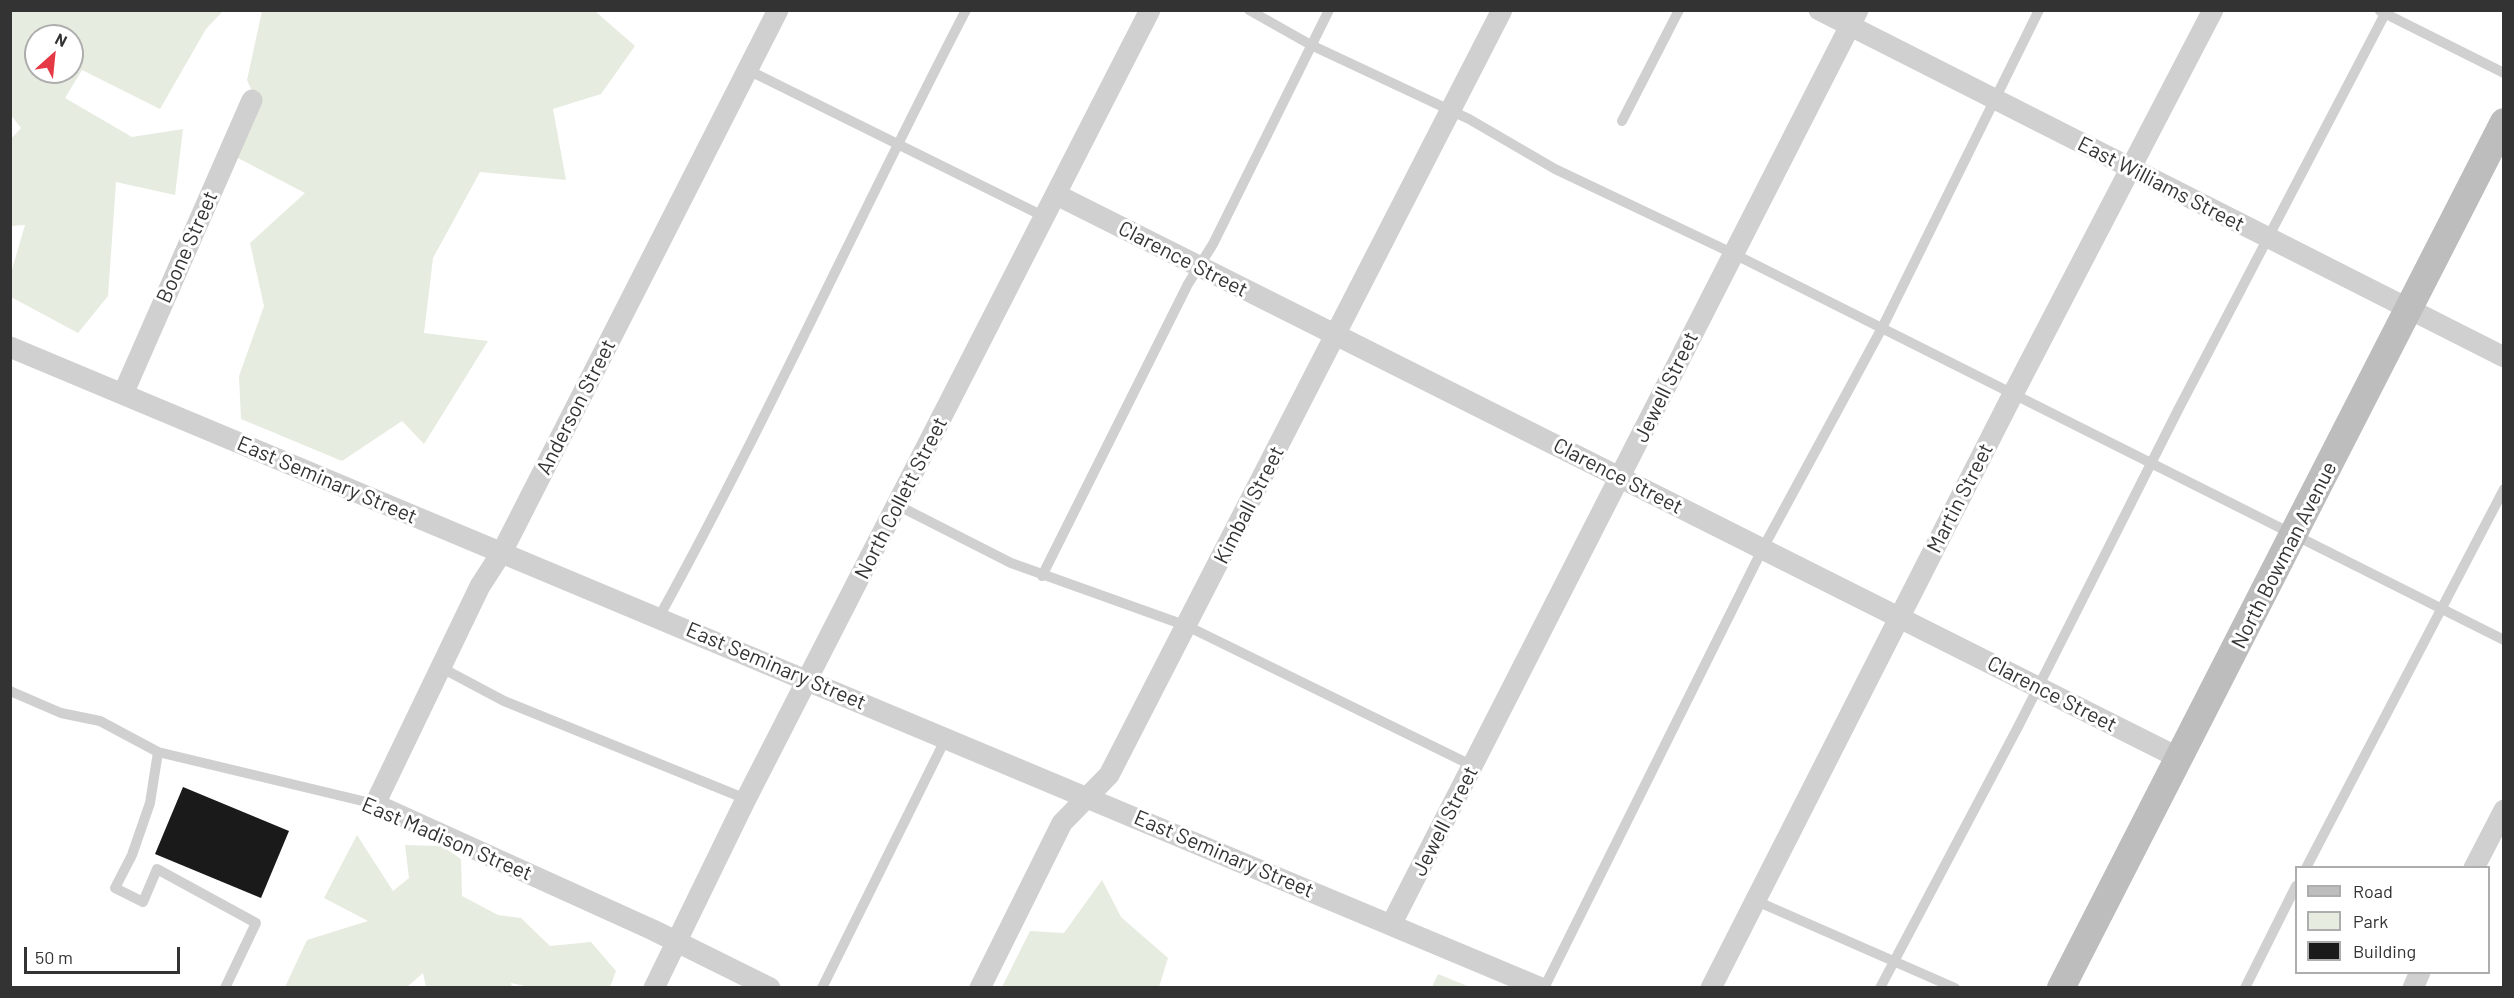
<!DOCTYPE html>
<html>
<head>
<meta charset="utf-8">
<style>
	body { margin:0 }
	#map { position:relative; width:2514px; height:998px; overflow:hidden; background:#fff; font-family:Barlow,sans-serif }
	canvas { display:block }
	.frame { position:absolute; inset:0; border:12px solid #333; pointer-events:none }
	.legend { position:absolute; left:2295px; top:866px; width:195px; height:108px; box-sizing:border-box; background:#fff; border:2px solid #adadad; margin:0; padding:8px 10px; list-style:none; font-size:18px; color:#333 }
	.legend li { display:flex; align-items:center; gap:12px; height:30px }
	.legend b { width:30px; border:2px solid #adadad }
	.north { position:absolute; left:24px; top:24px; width:60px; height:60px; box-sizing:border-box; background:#fff; border:2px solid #adadad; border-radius:50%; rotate:27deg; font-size:16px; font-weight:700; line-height:24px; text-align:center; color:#333 }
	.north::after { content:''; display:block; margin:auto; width:21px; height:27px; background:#e63946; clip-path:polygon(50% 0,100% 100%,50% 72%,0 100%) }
	.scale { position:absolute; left:24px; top:947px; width:156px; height:27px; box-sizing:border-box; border:3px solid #333; border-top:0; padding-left:8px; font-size:18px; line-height:21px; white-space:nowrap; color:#333; -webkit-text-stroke:4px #fff; paint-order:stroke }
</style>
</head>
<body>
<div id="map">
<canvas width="2514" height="998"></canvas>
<div class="frame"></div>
<ul class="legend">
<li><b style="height:8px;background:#bdbdbd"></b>Road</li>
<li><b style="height:16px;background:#e6ecdf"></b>Park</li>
<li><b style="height:16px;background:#1a1a1a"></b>Building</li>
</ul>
<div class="north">N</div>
<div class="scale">50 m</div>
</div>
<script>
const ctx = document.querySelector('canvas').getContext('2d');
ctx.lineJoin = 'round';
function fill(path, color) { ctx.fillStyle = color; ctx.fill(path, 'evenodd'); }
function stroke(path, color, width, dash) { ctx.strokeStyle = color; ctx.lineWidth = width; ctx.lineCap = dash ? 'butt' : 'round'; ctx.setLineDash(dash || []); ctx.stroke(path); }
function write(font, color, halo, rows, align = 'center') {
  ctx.font = font + ' Barlow,sans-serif'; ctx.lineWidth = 6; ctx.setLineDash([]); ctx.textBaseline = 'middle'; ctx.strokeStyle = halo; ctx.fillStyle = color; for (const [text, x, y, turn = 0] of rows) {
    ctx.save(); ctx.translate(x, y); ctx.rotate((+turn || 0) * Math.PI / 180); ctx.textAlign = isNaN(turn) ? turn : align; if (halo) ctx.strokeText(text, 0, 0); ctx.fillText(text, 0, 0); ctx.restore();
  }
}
const green = new Path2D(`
	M11,10l212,1 -17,18 -46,80 -78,-39 -17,28 67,39 51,-8 -8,66 -59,-13 -8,114 -30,37 -67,-36v-24l14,-48 -14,1v-87l10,-11 -10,-13zM36,36h36v36h-36z
	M262,11h333l40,35 -34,48 -48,15 13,71 -86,-8 -47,86 -9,75 64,8 -64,103 -22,-23 -60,40 -101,-42 -2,-43 25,-70 -14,-63 55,-50 -69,-36 23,-50 -12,-27z
	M357,835l36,56 16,-13 -4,-33 37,1 19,13 1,37 36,19 23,3 29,28 41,-4 25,29 -6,16 -75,1 -24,-5 1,4h-86l-3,-14 -16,14h-122l22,-47 61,-19 -44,-23z
	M1102,880l19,37 47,41 -9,29h-157l28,-56 34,2z
	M1438,974l32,13h-38z`);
const building = new Path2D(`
	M183,787l106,44 -28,67 -106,-44z`);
const lane = new Path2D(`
	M1249,10l62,35 158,74 86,50 177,84 772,387
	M2380,11l124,62
	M748,70l297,147
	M1622,121l57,-111
	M897,505l114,58 176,63 286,140
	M1042,576l146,-292 25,-40 116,-234
	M659,617c109,-198 202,-405 307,-607
	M440,667l64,34 242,98
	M10,691l51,22 39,8 58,31 217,52
	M158,752l-8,51 -18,52 -17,33 28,14 14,-33 99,54 -31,65
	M2306,868l198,-379
	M1754,900l201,88
	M822,988l124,-250
	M1544,988l219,-440 119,-220 157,-318
	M1880,988l139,-263 159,-315 209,-400
	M2245,988l51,-102`);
const street = new Path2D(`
	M1819,10l685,347
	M1057,195l1122,563
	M10,347l1531,641
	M123,394l129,-294
	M2474,868l30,-58
	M1391,925l467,-915
	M654,988l92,-189 404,-789
	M770,988l-117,-58 -278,-126 105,-218 22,-34 276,-542
	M980,988l82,-165 47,-48 393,-765
	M1711,988l302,-594 200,-384
	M2413,988l7,-16`);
const secondary = new Path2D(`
	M2061,988l443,-866`);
const streetNames = [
	["East Williams Street",2161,184,27],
	["Boone Street",187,247,-66],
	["Clarence Street",1183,259,27],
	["Jewell Street",1666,387,-64],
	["Anderson Street",576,407,-63],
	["Clarence Street",1618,476,27],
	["East Seminary Street",327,480,23],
	["North Collett Street",901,498,-63],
	["Martin Street",1960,498,-63],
	["Kimball Street",1249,505,-63],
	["North Bowman Avenue",2284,555,-63],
	["East Seminary Street",776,666,23],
	["Clarence Street",2052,694,27],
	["Jewell Street",1445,821,-63],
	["East Madison Street",447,839,23],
	["East Seminary Street",1224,854,23]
];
fill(green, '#e6ecdf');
fill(building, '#1a1a1a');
stroke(lane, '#d0d0d0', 10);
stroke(street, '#d0d0d0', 21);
stroke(secondary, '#bdbdbd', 28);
write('21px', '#333', '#fff', streetNames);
</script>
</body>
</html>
